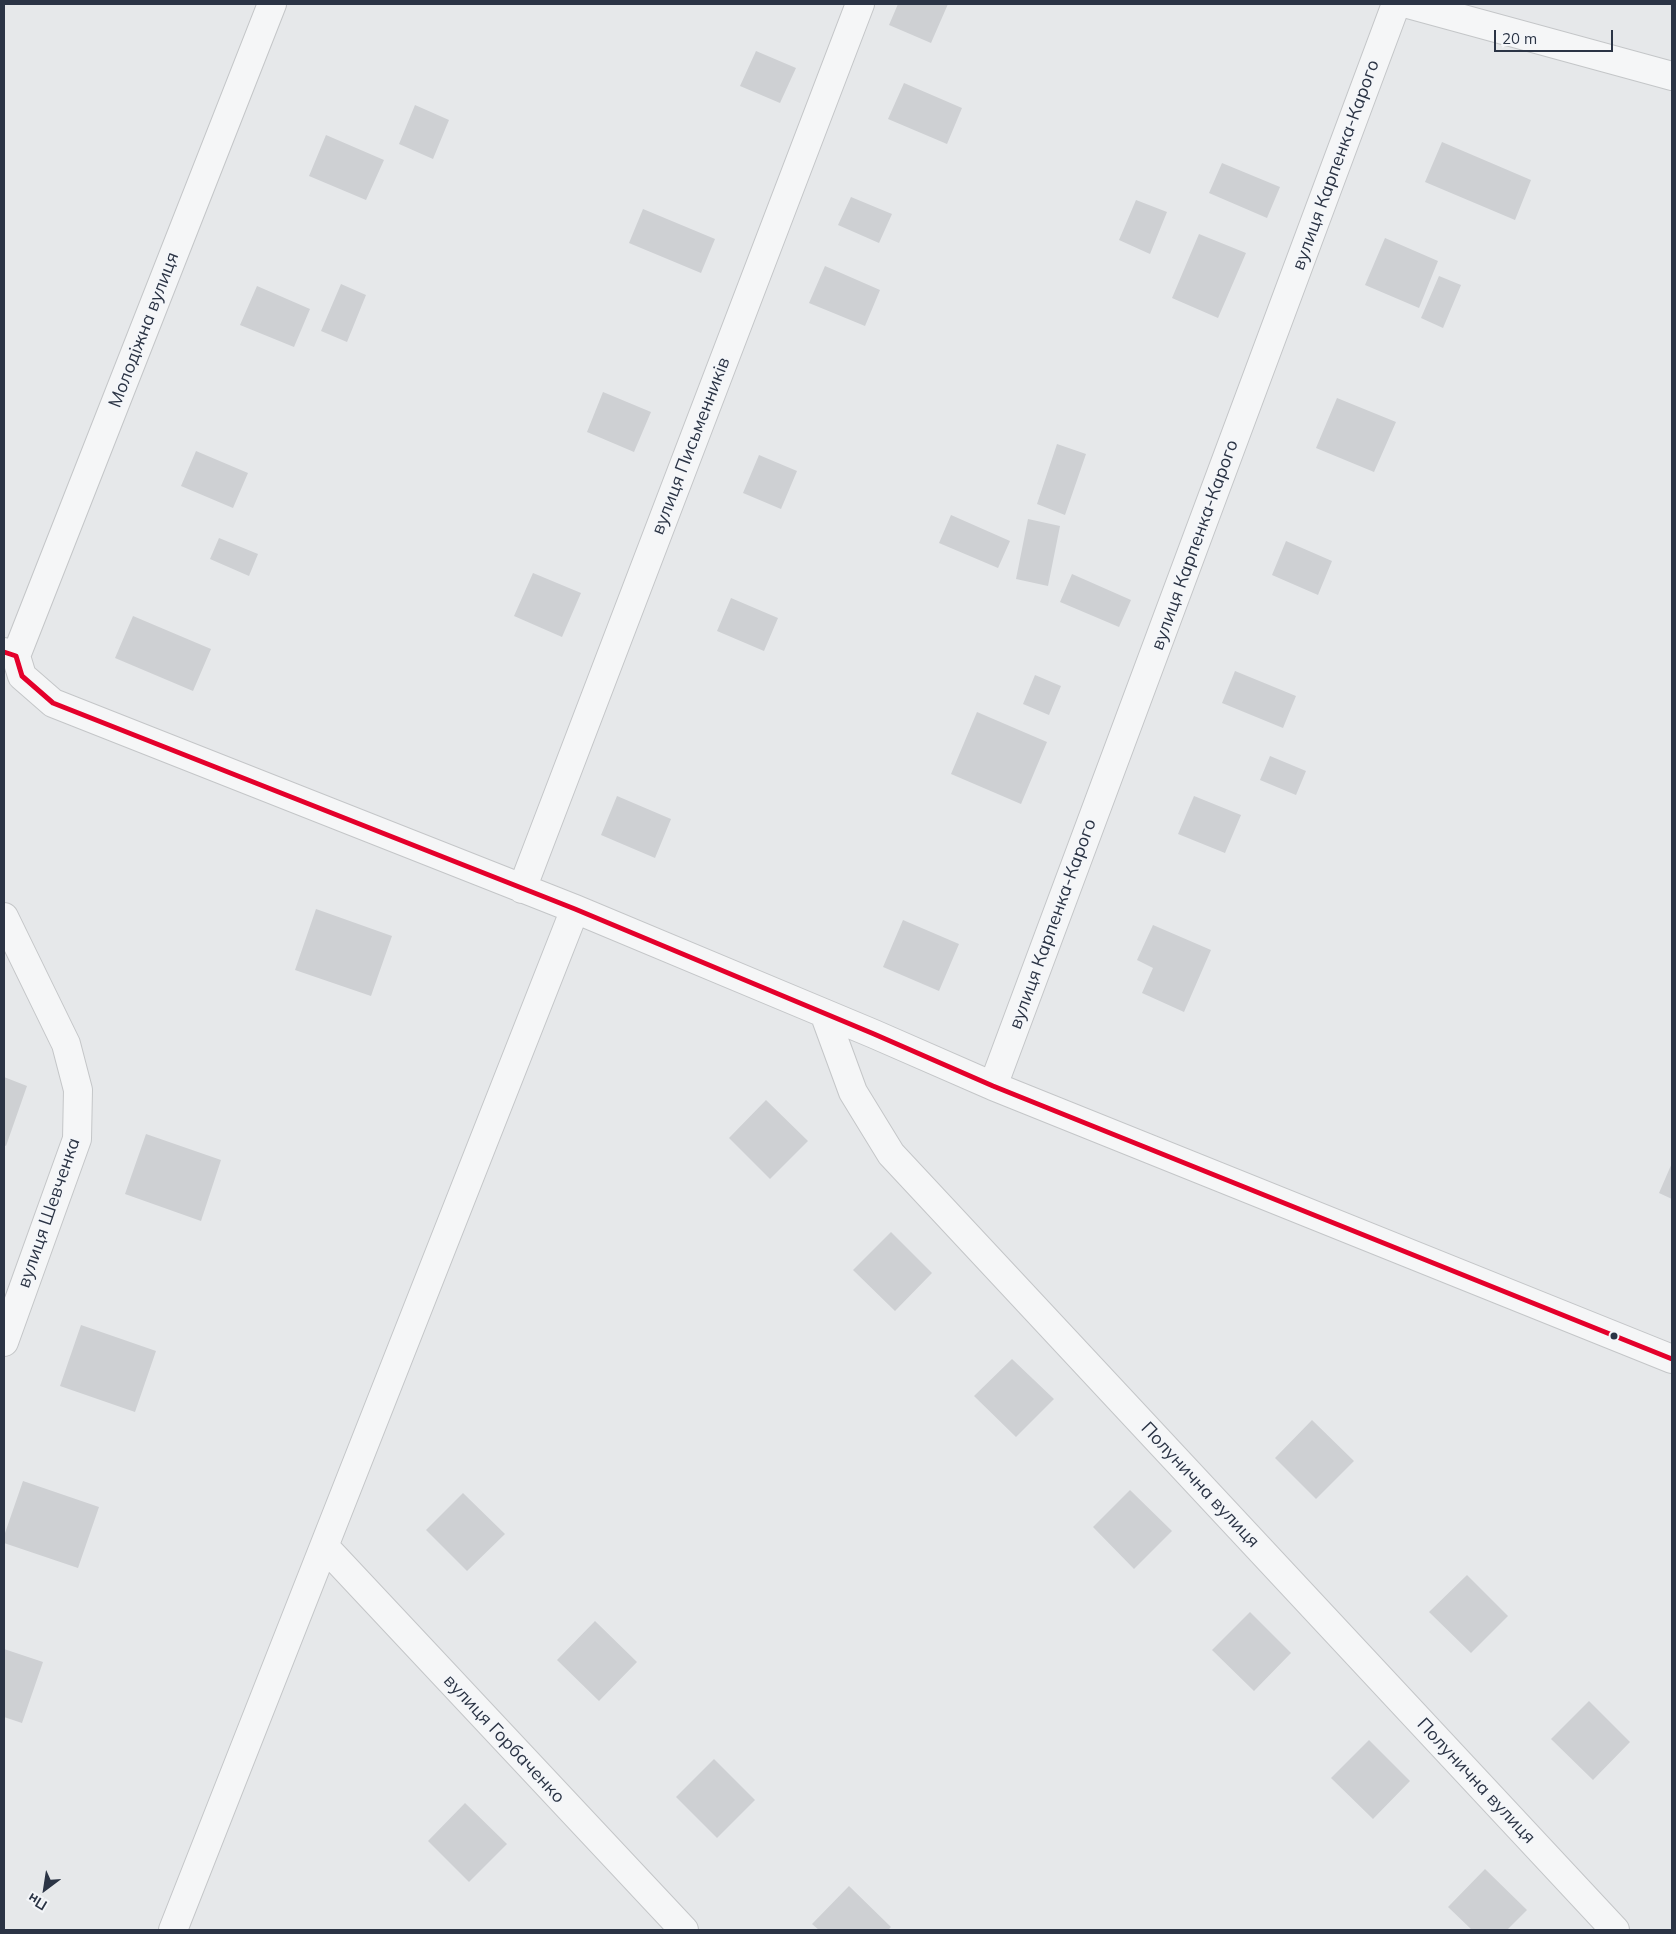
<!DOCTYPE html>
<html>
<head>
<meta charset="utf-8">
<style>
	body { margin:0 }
	#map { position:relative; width:1676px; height:1934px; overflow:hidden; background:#e6e8ea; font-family:Mulish,sans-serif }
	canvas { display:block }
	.frame { position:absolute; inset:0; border:5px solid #2b3445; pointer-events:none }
	.north { position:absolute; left:20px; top:1864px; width:50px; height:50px; -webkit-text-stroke:4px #f4f6f9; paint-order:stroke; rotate:211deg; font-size:14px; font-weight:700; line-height:20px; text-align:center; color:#2b3445 }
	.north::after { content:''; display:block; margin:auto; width:18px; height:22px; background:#2b3445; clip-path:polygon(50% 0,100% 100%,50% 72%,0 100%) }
	.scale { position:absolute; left:1494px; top:30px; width:119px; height:22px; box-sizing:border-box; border:2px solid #2b3445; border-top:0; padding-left:6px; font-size:15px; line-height:18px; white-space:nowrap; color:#2b3445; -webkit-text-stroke:4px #f4f6f9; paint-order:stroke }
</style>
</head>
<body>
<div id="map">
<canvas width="1676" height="1934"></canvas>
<div class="frame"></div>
<div class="north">Пн</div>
<div class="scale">20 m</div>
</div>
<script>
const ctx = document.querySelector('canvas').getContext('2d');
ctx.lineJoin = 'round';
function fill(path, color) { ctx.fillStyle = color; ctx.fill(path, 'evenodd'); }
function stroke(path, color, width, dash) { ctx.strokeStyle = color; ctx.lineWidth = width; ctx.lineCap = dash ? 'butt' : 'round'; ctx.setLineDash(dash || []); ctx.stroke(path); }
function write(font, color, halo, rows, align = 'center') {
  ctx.font = font + ' Mulish,sans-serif'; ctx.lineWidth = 4.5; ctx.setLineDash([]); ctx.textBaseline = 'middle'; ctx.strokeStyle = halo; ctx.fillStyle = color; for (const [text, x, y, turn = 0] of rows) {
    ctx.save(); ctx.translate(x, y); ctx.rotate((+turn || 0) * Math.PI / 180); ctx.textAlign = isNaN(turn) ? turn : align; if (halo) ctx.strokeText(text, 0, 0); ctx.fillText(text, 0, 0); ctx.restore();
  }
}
const building = new Path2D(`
	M898,4h50l-17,39 -42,-18z
	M756,51l40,17 -16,35 -40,-17z
	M904,83l58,25 -15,36 -59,-25z
	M415,105l34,15 -16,39 -34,-15z
	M326,135l58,25 -18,40 -57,-24z
	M1442,142l89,38 -16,40 -90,-38z
	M1222,163l58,24 -13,31 -58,-25z
	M851,197l41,17 -13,29 -41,-18z
	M1136,200l31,12 -17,42 -31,-14z
	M643,209l72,30 -14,34 -72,-30z
	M1199,234l47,19 -28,65 -46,-20z
	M1385,238l53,23 -19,47 -54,-23z
	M825,266l55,24 -15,36 -56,-23z
	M1439,276l22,9 -18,43 -22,-10z
	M341,284l25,11 -19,47 -26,-11z
	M257,286l53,23 -16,38 -54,-22z
	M603,392l48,20 -17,40 -47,-20z
	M1337,398l59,24 -22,50 -58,-24z
	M1057,444l29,10 -21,61 -28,-11z
	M196,451l52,22 -15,35 -52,-22z
	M759,455l38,16 -16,38 -38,-16z
	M951,515l59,26 -12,27 -59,-25z
	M1028,519l32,7 -12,60 -32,-7z
	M219,538l39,16 -9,22 -39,-17z
	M1286,541l46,20 -14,34 -46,-20z
	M533,573l48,20 -19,44 -48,-21z
	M1072,574l59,26 -12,27 -59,-25z
	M731,598l47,20 -14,33 -47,-20z
	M133,616l78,33 -18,42 -78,-33z
	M1235,671l61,25 -13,32 -61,-25z
	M1035,675l26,11 -12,29 -26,-11z
	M977,712l70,30 -26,62 -70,-30z
	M1270,756l36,15 -10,24 -36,-15z
	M617,796l54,23 -16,39 -54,-23z
	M1194,796l47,19 -16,38 -47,-19z
	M316,909l76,27 -21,60 -76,-26z
	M903,920l56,24 -20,47 -56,-24z
	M1153,925l58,25 -27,62 -42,-19 11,-25 -16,-8z
	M4,1077l23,9 -21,60 -2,-1z
	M766,1100l42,41 -38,38 -41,-41z
	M146,1134l75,26 -20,61 -76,-27z
	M1672,1163v36l-13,-6z
	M891,1232l41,41 -37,38 -42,-41z
	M81,1325l75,26 -21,61 -75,-26z
	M1012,1359l42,40 -38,38 -42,-41z
	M1312,1420l42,41 -38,38 -41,-41z
	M23,1481l76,26 -21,61 -74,-25v-7z
	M1130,1490l42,41 -38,38 -41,-42z
	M463,1493l42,41 -38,37 -41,-41z
	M1467,1575l41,41 -37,37 -42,-41z
	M1250,1612l41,41 -37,38 -42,-41z
	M595,1621l42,41 -38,39 -42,-41z
	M4,1649l39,13 -21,61 -18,-6z
	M1589,1701l41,41 -37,38 -42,-41z
	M1369,1740l41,41 -37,38 -42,-41z
	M714,1759l41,41 -38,38 -41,-41z
	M465,1803l42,41 -38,38 -41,-41z
	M1485,1869l42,41 -20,20h-35l-24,-23z
	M849,1886l42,41 -3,3h-69l-7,-6z`);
const minor = new Path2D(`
	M1408,4l264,72
	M4,652l12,4 6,20 31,27 522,206 299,125 119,52 679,273
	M16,656l256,-652
	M522,889l338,-885
	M4,917l62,127 12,46 -1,49 -73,203
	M824,1013l29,79 38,62 724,776
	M993,1086l403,-1082
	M325,1547l359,383
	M173,1930l402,-1021`);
const bus1 = new Path2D(`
	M4,652l12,4 6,20 31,27 522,206 299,125 119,52 679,273`);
const markers = [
	[1614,1336,4.5,"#2b3445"]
];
const streetNames = [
	["вулиця Карпенка-Карого",1336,165,-70],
	["Молодіжна вулиця",144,330,-69],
	["вулиця Письменників",691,446,-69],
	["вулиця Карпенка-Карого",1195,545,-70],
	["вулиця Карпенка-Карого",1053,924,-70],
	["вулиця Шевченка",49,1213,-71],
	["Полунична вулиця",1200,1485,47],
	["вулиця Горбаченко",504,1739,47],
	["Полунична вулиця",1476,1781,47]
];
fill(building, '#ced0d3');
stroke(minor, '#c4c6c8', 30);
stroke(minor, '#f5f6f7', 28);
stroke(bus1, '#e4002b', 5);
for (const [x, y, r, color] of markers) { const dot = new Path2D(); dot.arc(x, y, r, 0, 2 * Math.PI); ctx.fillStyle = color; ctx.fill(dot); stroke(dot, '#f4f6f9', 2); }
write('18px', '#2b3445', '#f4f6f9', streetNames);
</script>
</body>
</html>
